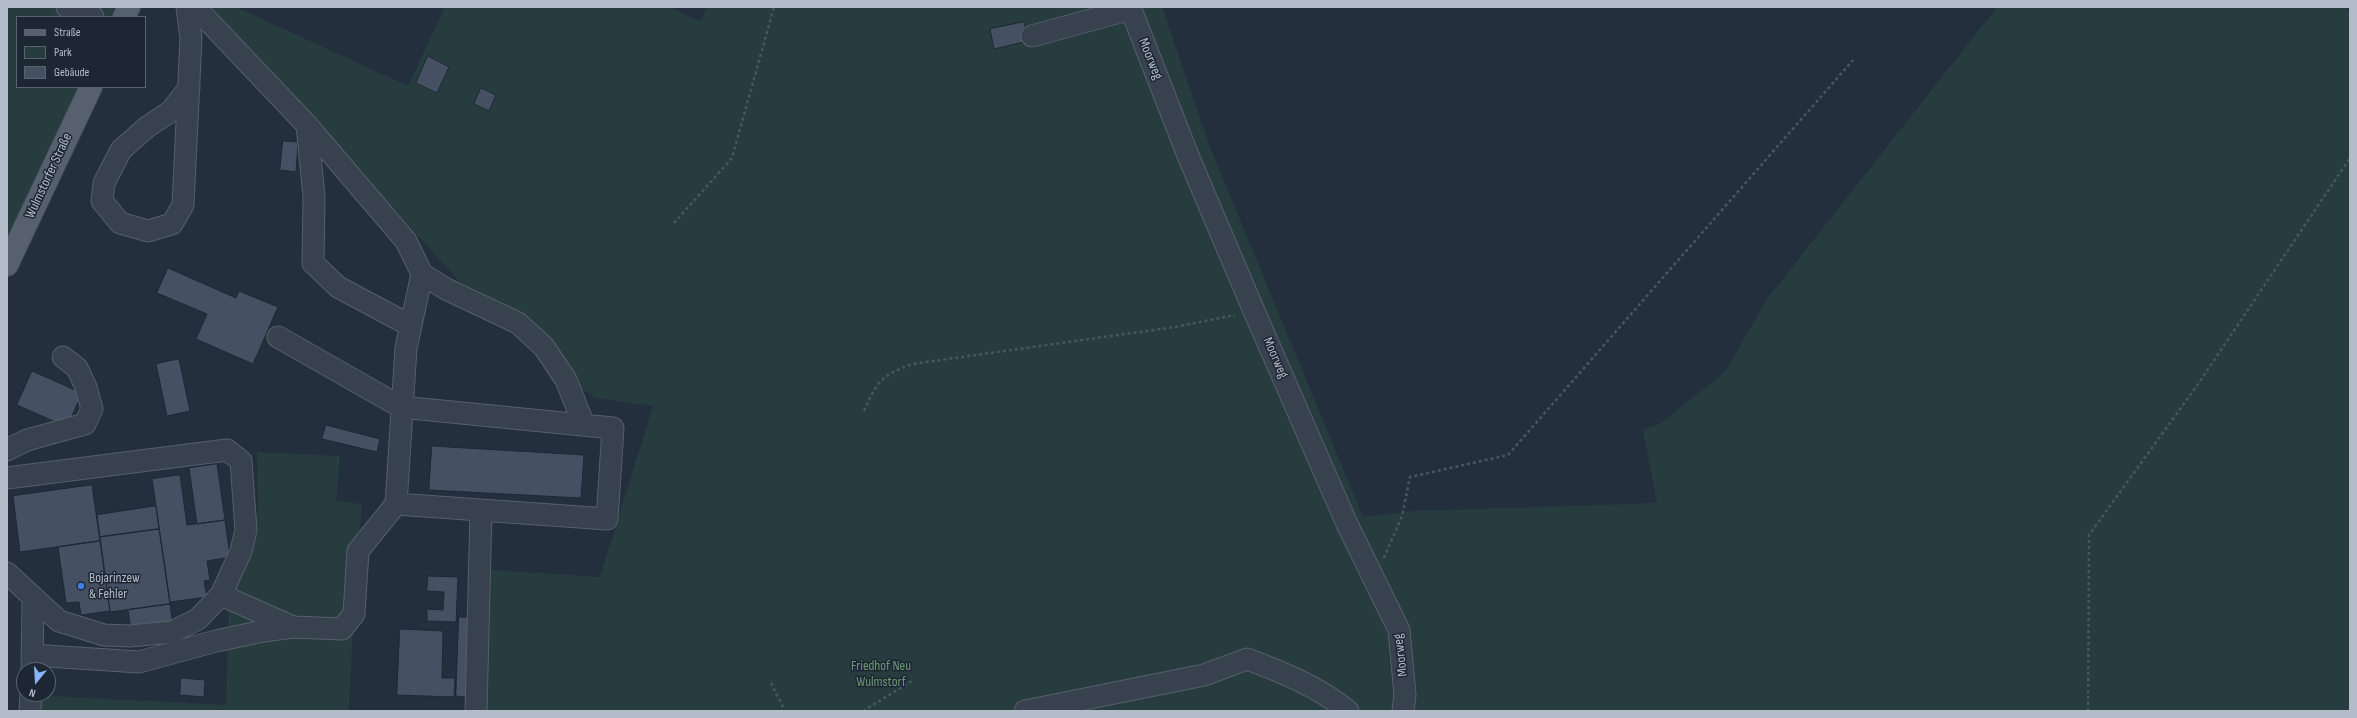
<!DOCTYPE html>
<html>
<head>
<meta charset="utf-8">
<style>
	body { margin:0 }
	#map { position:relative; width:2357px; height:718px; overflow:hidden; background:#242f3e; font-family:"Sofia Sans Condensed",sans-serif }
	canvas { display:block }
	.frame { position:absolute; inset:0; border:8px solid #b4bcc9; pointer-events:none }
	.legend { position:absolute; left:16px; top:16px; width:130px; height:72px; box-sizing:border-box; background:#1d2633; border:1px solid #59626f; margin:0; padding:5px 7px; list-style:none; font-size:12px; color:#b4bcc9 }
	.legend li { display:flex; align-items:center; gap:8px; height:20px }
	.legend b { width:20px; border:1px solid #59626f }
	.north { position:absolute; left:16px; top:662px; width:40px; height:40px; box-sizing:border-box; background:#1d2633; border:1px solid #59626f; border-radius:50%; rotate:198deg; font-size:11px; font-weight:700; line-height:16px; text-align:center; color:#b4bcc9 }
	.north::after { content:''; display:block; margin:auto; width:14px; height:18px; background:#8ab4f8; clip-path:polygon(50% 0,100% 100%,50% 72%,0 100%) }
</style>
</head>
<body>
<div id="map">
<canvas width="2357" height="718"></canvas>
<div class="frame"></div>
<ul class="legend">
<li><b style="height:5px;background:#56606e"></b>Straße</li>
<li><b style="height:11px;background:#263c3f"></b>Park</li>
<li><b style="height:11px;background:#455162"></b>Gebäude</li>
</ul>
<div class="north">N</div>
</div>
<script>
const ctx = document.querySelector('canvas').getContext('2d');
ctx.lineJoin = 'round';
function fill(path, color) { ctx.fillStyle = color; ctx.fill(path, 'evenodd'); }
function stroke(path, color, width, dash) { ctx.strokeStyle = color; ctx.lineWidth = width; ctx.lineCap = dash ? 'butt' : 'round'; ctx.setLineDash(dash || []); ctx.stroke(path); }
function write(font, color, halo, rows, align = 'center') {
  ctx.font = font + ' "Sofia Sans Condensed",sans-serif'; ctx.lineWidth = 3; ctx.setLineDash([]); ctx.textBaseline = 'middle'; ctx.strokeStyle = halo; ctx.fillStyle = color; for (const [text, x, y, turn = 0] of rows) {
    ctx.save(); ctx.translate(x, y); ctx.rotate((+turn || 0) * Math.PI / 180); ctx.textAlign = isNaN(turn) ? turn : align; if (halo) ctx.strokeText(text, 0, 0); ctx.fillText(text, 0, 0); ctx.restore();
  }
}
const green = new Path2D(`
	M7,7h122l-4,10h-108v70h75l-85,181z
	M211,7h25l172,79 37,-79h223l33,14 6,-14h455l48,140 153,370 51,-6 243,-8 -14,-73 18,-7 64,-51 42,-73 230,-292h349l4,6v698h-1874l3,-142 121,8 53,-171 -57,-8 -16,-10 -27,-48 -29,-27 -64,-31z
	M257,452l83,4 -4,45 26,3 -6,60 -7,147h-319l1,-16 195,10 3,-106 26,-64 3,-34z`);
const building = new Path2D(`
	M1024,22l4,19 -34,8 -4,-20z
	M428,56l21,11 -12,26 -21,-10z
	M481,88l15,7 -7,16 -15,-7z
	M283,141l15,1 -2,30 -16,-2z
	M168,268l68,30 3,-7 39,16 -25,57 -57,-25 11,-25 -50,-21z
	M179,359l11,52 -23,5 -11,-52z
	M32,371l50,22 -15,34 -50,-22z
	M326,425l54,14 -3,13 -55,-13z
	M432,446l152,9 -3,43 -152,-8z
	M217,464l8,56 -28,4 -8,-56z
	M180,475l7,50 38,-5 5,37 -23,4 3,19 -6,1 3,16 -37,5 -18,-123z
	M92,485l8,56 -80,11 -7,-56z
	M156,506l3,23 -59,8 -3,-22z
	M159,529l11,75 -60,8 -10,-75z
	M100,541l10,70 -29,4 -2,-13 -13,1 -8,-56z
	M428,576l30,1 -2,45 -29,-1v-12l16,1 1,-18 -17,-1z
	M170,604l3,21 -42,6 -3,-21z
	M459,617h10l-3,80 -10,-1z
	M400,629l43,2 -1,47h13l-1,19 -57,-2z
	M181,678l24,2 -1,17 -24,-2z`);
const path = new Path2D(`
	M674,223l58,-65 42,-151
	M864,411c14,-31 17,-35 48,-47l263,-37 60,-12
	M1384,558l18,-42 8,-39 98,-22 345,-395
	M771,683l14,28
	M863,711l49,-30
	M2088,711l1,-176 107,-148 154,-229`);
const minor = new Path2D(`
	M67,7l26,10
	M187,7l4,31 -8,167 -11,19 -24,7 -28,-8 -18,-22 2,-18 17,-33 26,-23 24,-16 18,-23
	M195,7l112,118 99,116 16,33 24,15 72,34 26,24 22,33 18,45
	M1130,7l59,151 65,153 93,213 52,106 6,65 -2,16
	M1032,36l99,-27
	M307,125l7,72 -1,66 25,24 73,39
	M278,337l123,70 212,21 -6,91 -211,-15 10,-156 16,-74
	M7,450l20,-10 58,-16 7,-15 -6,-22 -9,-19 -14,-11
	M7,478l220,-28 14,11 5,69 -5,21 -20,44 -23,24 -26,13 -42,4 -26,-1 -45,-14 -52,-48
	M221,595l70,31
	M32,655l107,7 77,-21 47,-10 30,-4 49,2 12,-15 4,-63 38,-47
	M32,670l1,-71
	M30,711l1,-17
	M476,711l5,-201
	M1025,711l179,-36 43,-16c35,13 72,28 101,52`);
const major = new Path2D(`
	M124,17l5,-10
	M7,265l84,-178`);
const markers = [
	[81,586,4,"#3f7fe0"]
];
const streetNames = [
	["Moorweg",1150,59,68],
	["Wulmstorfer Straße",49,176,-65],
	["Moorweg",1275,358,66],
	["Moorweg",1401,655,-97]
];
const poiNames = [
	["Bojarinzew",89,578],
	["& Fehler",89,594]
];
const parkNames = [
	["Friedhof Neu",881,666],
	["Wulmstorf",881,682]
];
fill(green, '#263c3f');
fill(building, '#455162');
stroke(building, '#1f2835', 1);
stroke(minor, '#565f6c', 23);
stroke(major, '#414a57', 24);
stroke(path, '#44595c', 2.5, [3, 3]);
stroke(minor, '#38414e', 21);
stroke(major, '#56606e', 22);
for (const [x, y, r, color] of markers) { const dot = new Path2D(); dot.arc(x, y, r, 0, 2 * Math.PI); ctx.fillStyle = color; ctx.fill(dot); stroke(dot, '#1d2633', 1.5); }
write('14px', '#b4bcc9', '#1d2633', streetNames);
write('14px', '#b4bcc9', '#1d2633', poiNames, 'left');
write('14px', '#6b9a76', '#1d2633', parkNames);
</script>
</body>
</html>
